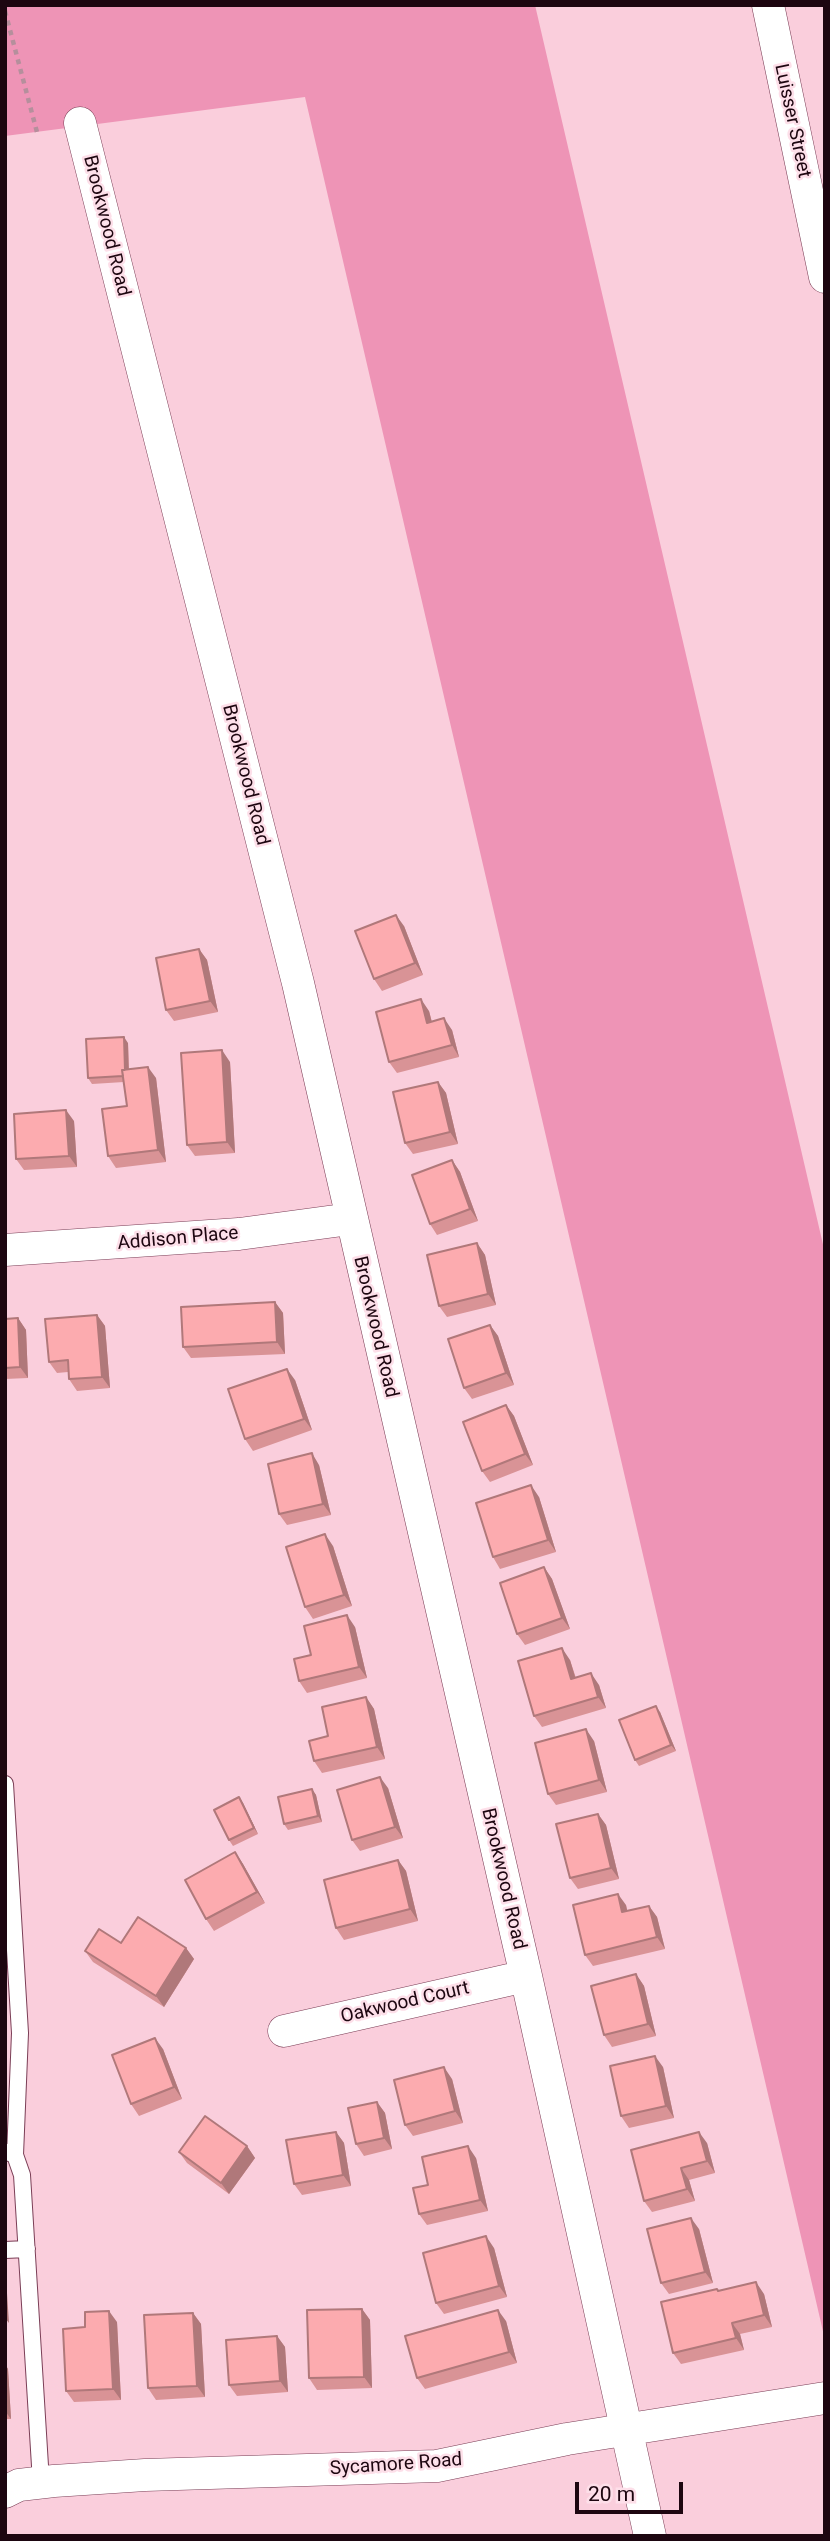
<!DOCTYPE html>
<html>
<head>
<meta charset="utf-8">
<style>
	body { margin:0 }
	#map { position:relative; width:830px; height:2541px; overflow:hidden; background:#facedc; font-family:Roboto,sans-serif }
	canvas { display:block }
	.frame { position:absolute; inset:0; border:7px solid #1d0610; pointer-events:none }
	.scale { position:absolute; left:575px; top:2482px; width:108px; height:32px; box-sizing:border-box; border:4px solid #1d0610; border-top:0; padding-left:9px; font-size:21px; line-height:24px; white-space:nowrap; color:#1d0610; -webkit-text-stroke:5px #fddfe9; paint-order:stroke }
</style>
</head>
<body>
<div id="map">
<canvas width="830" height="2541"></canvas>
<div class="frame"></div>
<div class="scale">20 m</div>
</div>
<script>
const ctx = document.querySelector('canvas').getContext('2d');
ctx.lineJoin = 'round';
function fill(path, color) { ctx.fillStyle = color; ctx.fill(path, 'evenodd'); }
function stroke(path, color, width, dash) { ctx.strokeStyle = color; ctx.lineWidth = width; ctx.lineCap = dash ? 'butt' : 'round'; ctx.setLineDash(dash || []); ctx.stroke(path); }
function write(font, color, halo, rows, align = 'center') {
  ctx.font = font + ' Roboto,sans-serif'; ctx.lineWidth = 5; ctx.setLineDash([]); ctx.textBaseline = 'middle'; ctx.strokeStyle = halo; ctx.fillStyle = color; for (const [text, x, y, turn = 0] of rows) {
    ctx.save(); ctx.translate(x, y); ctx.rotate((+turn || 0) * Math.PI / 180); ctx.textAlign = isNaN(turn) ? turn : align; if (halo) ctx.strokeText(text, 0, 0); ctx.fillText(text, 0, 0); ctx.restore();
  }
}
const green = new Path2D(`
	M5,5h530l290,1248v1087l-520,-2243 -300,39z`);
const path = new Path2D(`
	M5,11l33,125`);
const service = new Path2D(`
	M5,1784l15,249 -5,122
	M7,2152l8,3 7,20 19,307
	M5,2250l22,-1`);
const minor = new Path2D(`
	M768,5l57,272
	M80,123l218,860 228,993 124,560
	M5,1250l234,-16 111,-15
	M284,2031l242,-55
	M5,2492l14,-7 35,-4 91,-6 292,-9 130,-27 258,-41`);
const wall = new Path2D(`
	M404,926l19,49 -41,16 -8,-12z
	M199,949l8,11 11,52 -44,9 -8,-11z
	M429,1011l3,11 20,8 7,27 -62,16 -8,-11z
	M128,1043l1,26 27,9 10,84 -50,6 -8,-12 19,-50 -3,-24 -32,2 -4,-6z
	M230,1062l5,91 -40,3 -8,-11z
	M438,1082l8,11 12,51 -45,10 -8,-11z
	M74,1121l3,46 -53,3 -8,-11z
	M452,1160l8,12 18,49 -41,14 -7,-11z
	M477,1243l8,12 11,50 -49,12 -8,-11z
	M275,1302l8,11 2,41 -94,4 -8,-11z
	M97,1315l8,11 5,62 -33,3 -8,-12 -1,-7 -11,1 -8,-11z
	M18,1318l8,12 2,48 -23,1v-60z
	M490,1325l8,11 16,49 -42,14 -8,-11z
	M295,1380l17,50 -59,21 -8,-12z
	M506,1405l8,11 19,49 -43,17 -8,-11z
	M319,1465l12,50 -44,10 -8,-11z
	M539,1497l17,55 -56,17 -7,-12z
	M333,1546l19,60 -39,13 -8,-12z
	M544,1567l8,12 18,50 -45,16 -8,-11z
	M355,1627l12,51 -60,15 -8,-12 12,-26z
	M570,1660l6,18 23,7 7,23 -64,19 -8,-11z
	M366,1697l8,12 11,50 -63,14 -8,-12z
	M660,1712l16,39 -37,15 -4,-6z
	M594,1741l13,51 -51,13 -8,-11z
	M388,1788l15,50 -43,13 -8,-11z
	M312,1789l4,6 6,27 -34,8 -4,-6z
	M239,1797l4,6 15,31 -25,12 -4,-6z
	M598,1814l8,11 13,54 -41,10 -8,-11z
	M235,1852l8,12 22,39 -51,28 -8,-12z
	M398,1860l8,11 12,50 -74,19 -8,-12z
	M626,1905l1,6 22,-5 8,11 8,32 -72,17 -8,-11z
	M121,1943l65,5 8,11 -30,48 -71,-45 -8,-11z
	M636,1974l8,12 12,50 -44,11 -8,-12z
	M163,2049l19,50 -43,17 -8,-12z
	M663,2067l11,51 -45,10 -8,-12z
	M452,2079l11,44 -50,13 -8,-11z
	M377,2102l8,11 7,36 -28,7 -8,-12z
	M336,2132l8,11 7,43 -49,9 -8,-11z
	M707,2143l8,30 -26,7 6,21 -43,11 -8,-11z
	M247,2146l8,12 -26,36 -42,-31 -8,-11z
	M476,2158l12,53 -61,14 -8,-11 9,-29z
	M699,2229l14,54 -44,11 -8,-11z
	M494,2248l13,49 -63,17 -8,-11z
	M719,2291l45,3 8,33 -32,7 4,16 -63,14 -8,-11z
	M362,2309l8,11 2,68 -55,2 -8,-12z
	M193,2313l8,11 4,73 -49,3 -8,-12z
	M506,2321l11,42 -92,26 -8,-11z
	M117,2322l4,78 -47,2 -8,-11 19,-64z
	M277,2336l8,11 3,45 -51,4 -8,-11z
	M5,2364l3,5 3,50h-6z`);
const shadedWall = new Path2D(`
	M396,915l8,11 19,49 -8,-12z
	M199,949l8,11 11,52 -8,-11z
	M421,999l8,12 6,24 -8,-12z
	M444,1018l8,12 7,27 -7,-12z
	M124,1037l4,6 1,39 -4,-6z
	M222,1050l8,12 5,91 -8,-11z
	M148,1067l8,11 10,84 -8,-12z
	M438,1082l8,11 12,51 -8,-12z
	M66,1110l8,11 3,46 -8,-11z
	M452,1160l8,12 18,49 -8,-12z
	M477,1243l8,12 11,50 -8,-11z
	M275,1302l8,11 2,41 -8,-12z
	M97,1315l8,11 5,62 -8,-11z
	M18,1318l8,12 2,48 -8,-11z
	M490,1325l8,11 16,49 -8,-12z
	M287,1369l8,11 17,50 -8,-11z
	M506,1405l8,11 19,49 -8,-11z
	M312,1453l7,12 12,50 -8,-11z
	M531,1485l8,12 17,55 -8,-12z
	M325,1534l8,12 19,60 -8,-11z
	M544,1567l8,12 18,50 -8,-11z
	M347,1615l8,12 12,51 -8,-11z
	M562,1648l8,12 9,30 -8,-11z
	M591,1673l8,12 7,23 -8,-11z
	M366,1697l8,12 11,50 -8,-12z
	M656,1706l4,6 16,39 -5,-6z
	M586,1729l8,12 13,51 -8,-12z
	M380,1777l8,11 15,50 -8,-11z
	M312,1789l4,6 6,27 -4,-6z
	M239,1797l4,6 15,31 -4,-6z
	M598,1814l8,11 13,54 -8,-11z
	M235,1852l8,12 22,39 -8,-11z
	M398,1860l8,11 12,50 -8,-12z
	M618,1894l8,11 4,19 -8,-12z
	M649,1906l8,11 8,32 -8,-12z
	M186,1948l8,11 -30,48 -8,-11z
	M636,1974l8,12 12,50 -8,-12z
	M155,2038l8,11 19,50 -8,-12z
	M655,2056l8,11 11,51 -8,-12z
	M444,2067l8,12 11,44 -8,-12z
	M377,2102l8,11 7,36 -8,-11z
	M336,2132l8,11 7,43 -8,-11z
	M699,2132l8,11 8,30 -8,-12z
	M247,2146l8,12 -26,36 -8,-11z
	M468,2146l8,12 12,53 -8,-11z
	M681,2168l8,12 6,21 -8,-12z
	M691,2218l8,11 14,54 -8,-11z
	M486,2236l8,12 13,49 -8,-11z
	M756,2282l8,12 8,33 -8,-12z
	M5,2291l2,2 2,30 -4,-5z
	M362,2309l8,11 2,68 -8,-11z
	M498,2310l8,11 11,42 -8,-11z
	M109,2311l8,11 4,78 -8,-11z
	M193,2313l8,11 4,73 -8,-11z
	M732,2323l8,11 4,16 -8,-12z
	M277,2336l8,11 3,45 -8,-11z
	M5,2364l3,5 3,50 -6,-8z`);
const building = new Path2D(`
	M396,915l19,48 -41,16 -19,-48z
	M199,949l11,52 -44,9 -10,-52z
	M421,999l6,24 17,-5 8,27 -63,17 -13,-50z
	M124,1037l1,33h-3l1,6 -35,2 -2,-39z
	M222,1050l5,92 -40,3 -6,-92z
	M148,1067l10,83 -50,6 -6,-47 25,-3 -5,-36z
	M438,1082l12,50 -45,11 -12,-51z
	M66,1110l3,46 -53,3 -2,-45z
	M452,1160l18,49 -40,15 -18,-49z
	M477,1243l11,51 -49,12 -12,-51z
	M275,1302l2,40 -94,5 -2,-40z
	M97,1315l5,62 -33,2 -1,-19 -19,2 -4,-43z
	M18,1318l2,49 -15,1v-49z
	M490,1325l16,48 -42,15 -16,-49z
	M287,1369l17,50 -59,20 -17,-50z
	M506,1405l19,49 -43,17 -19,-49z
	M312,1453l11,51 -44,10 -11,-50z
	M531,1485l17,55 -55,17 -17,-54z
	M325,1534l19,61 -39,12 -19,-60z
	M544,1567l18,51 -45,16 -17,-51z
	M347,1615l12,52 -60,14 -5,-22 17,-4 -7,-29z
	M562,1648l9,31 20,-6 7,24 -64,19 -16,-55z
	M366,1697l11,50 -63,14 -5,-20 19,-5 -6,-29z
	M656,1706l15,39 -36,15 -16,-40z
	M586,1729l13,51 -51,14 -13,-51z
	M380,1777l15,50 -43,13 -15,-50z
	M312,1789l6,27 -34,8 -6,-27z
	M239,1797l15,31 -25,12 -15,-30z
	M598,1814l13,54 -41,10 -14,-54z
	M235,1852l22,40 -51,27 -21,-39z
	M398,1860l12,49 -74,19 -12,-48z
	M618,1894l4,18 27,-6 8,31 -72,18 -12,-50z
	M138,1917l48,31 -30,48 -71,-45 14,-22 22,14z
	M636,1974l12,50 -44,11 -13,-49z
	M155,2038l19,49 -43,17 -19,-49z
	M655,2056l11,50 -45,10 -11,-50z
	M444,2067l11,44 -50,14 -11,-45z
	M377,2102l7,36 -28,6 -8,-36z
	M205,2116l42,30 -26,37 -42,-31z
	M336,2132l7,43 -49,9 -8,-44z
	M699,2132l8,29 -26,7 6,21 -43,12 -13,-51z
	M468,2146l12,54 -61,14 -6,-26 15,-3 -6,-28z
	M691,2218l14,54 -44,11 -14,-54z
	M486,2236l13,50 -63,17 -13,-50z
	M756,2282l8,33 -32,8 4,15 -63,15 -12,-51 56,-13 1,2z
	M362,2309l2,68 -55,1 -2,-68z
	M498,2310l11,42 -92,26 -12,-42z
	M109,2311l4,78 -47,2 -3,-62 22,-2v-15z
	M193,2313l4,73 -49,2 -4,-73z
	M277,2336l3,45 -51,4 -3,-45z`);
const streetNames = [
	["Luisser Street",792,121,78],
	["Brookwood Road",106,226,76],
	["Brookwood Road",245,775,76],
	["Addison Place",178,1239,-5],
	["Brookwood Road",375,1327,77],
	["Brookwood Road",503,1879,77],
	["Oakwood Court",405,2003,-13],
	["Sycamore Road",396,2465,-4]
];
fill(green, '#ee94b6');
stroke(service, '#7a3e56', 18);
stroke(minor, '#7a3e56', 33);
stroke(path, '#b58f9c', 4.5, [5, 5]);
stroke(service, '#fff', 16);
stroke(minor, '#fff', 32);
fill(wall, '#d99396');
fill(shadedWall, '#b0787a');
fill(building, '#fcabaf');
stroke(building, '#b0787a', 2);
write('19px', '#1d0610', '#fddfe9', streetNames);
</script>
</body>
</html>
